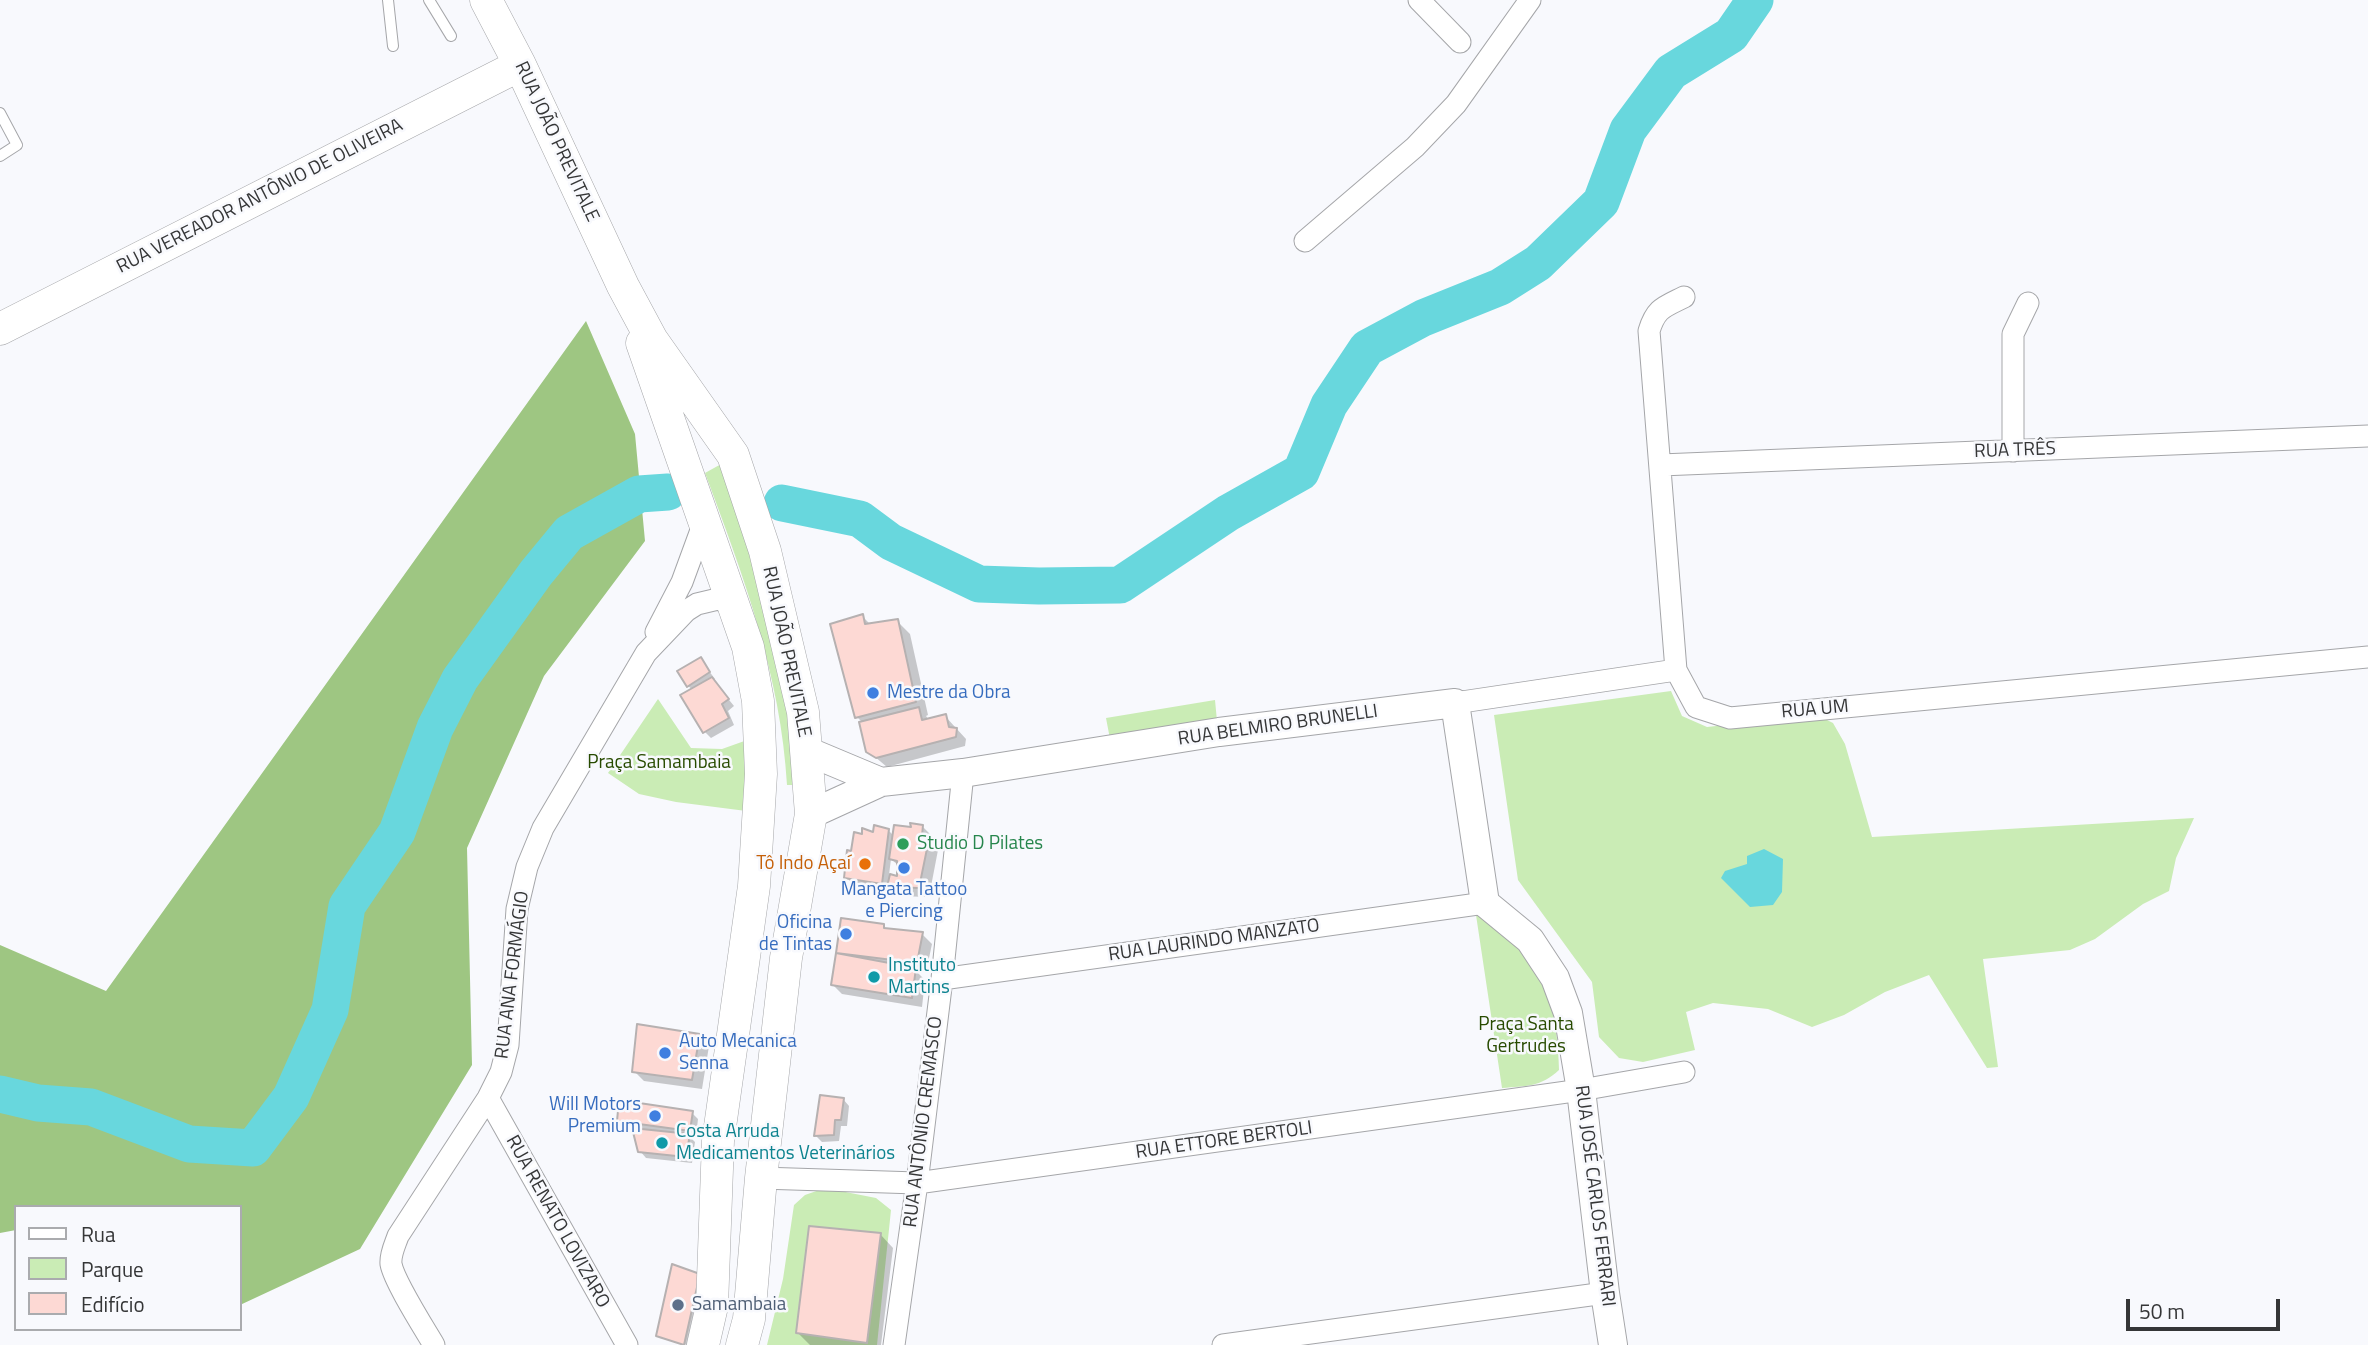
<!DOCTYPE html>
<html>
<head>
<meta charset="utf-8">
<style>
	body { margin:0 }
	#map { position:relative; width:2368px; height:1345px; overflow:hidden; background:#f8f9fd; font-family:"Titillium Web",sans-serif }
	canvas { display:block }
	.legend { position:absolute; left:14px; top:1205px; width:228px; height:126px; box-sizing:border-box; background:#f8f9fd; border:2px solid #aaabae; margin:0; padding:9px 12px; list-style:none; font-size:21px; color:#353637 }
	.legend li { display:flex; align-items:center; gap:14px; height:35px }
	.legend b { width:35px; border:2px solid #aaabae }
	.scale { position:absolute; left:2126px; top:1299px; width:154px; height:32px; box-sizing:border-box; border:4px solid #353637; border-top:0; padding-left:9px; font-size:21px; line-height:24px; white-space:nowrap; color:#353637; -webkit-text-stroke:5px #f8f9fd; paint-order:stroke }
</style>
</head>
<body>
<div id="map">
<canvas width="2368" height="1345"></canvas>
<ul class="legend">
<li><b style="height:9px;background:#fff"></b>Rua</li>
<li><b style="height:19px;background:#caecb5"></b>Parque</li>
<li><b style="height:19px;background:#fdd9d4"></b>Edifício</li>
</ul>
<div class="scale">50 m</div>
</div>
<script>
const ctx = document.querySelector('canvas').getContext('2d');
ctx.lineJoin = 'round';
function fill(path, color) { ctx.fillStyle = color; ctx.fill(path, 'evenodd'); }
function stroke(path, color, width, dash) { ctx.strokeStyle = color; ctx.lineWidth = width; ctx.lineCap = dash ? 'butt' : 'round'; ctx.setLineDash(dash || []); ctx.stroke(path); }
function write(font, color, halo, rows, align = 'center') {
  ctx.font = font + ' "Titillium Web",sans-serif'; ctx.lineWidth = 5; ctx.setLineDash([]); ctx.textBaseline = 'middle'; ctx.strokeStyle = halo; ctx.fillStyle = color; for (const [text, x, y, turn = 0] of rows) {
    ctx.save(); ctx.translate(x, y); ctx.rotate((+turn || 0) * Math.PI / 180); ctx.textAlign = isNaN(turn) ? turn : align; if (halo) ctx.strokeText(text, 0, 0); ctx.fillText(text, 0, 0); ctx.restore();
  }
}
const green = new Path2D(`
	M723,463l49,160 30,162h-15c-6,-109 -44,-210 -82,-312z
	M1671,691l11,25 25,11 110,-12 16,8 12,21 27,93 322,-19 -18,40 -7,33 -26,13 -48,35 -25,11 -87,9 15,108 -11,1 -58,-93 -44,17 -41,23 -32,12 -44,-18 -55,-6 -27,9 9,38 -52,12 -24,-4 -20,-21 -7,-55 -74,-102 -24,-165z
	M658,699l33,49 31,1 28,-10 4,73 -78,-10 -37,-8 -31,-21z
	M1215,700l2,21 -107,18 -4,-21z
	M1476,915h14c14,14 40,34 51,49 11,16 18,85 18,106 -18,17 -33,16 -57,18z
	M825,1188l51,10 15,12 -14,135h-110l16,-66 11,-74 11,-10z`);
const forest = new Path2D(`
	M586,321l49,113 10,107 -101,135 -77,172 5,217 -112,184 -120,56v-98h-224v23l-16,3v-288l106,46z`);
const water = new Path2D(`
	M1764,849l19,10 -1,33 -9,13 -23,2 -29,-29 4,-7 22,-7v-8z`);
const shadow = new Path2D(`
	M862,616l9,9 26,-4 13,13 18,81 -2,1 3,4 16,-4 21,23 -1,7 -78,21 -19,-16 -7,-30 -4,-4z
	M700,659l15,20 -2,1 21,26 -6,5 6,14 -23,13 -6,-6 -12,-42 -5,-4z
	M922,826l10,10 -1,8 7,6 -9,47 -31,-1 -10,-11 -1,4 -35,-6 -6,-6 7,-25 22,-18 13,-4 6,6zM891,859l8,7v13l-10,-4z
	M843,920l41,6 4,4 34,4 10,10 -6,28 -10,-1 9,9 -3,27 -80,-13 -9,-9z
	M699,1036l10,10 -7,43 -58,-8 -10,-10z
	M843,1099l6,7 -2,20h-6l-2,15 -17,1 -6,-6z
	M692,1113l6,6 -2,17h-7l6,6 -3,21 -46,-5 -6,-7 -6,-23 -9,-1 -6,-7z
	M880,1234l13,14 -12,97h-71l-12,-12z
	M702,1278l-15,67 -27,-7 -2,-2z`);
const river = new Path2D(`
	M782,503l78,16 31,23 88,42 60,2 81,-1 108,-72 73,-41 28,-67 38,-57 56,-30 77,-31 38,-24 63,-61 27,-72 43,-58 60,-37 24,-35
	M0,1094l38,9 53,4 98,37 64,4 38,-51 39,-87 17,-104 50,-74 38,-104 25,-49 76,-106 33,-40 70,-39 29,-2`);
const building = new Path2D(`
	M863,614l2,10 33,-5 18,83 -61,16 -25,-94z
	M701,657l9,15 -23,15 -10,-16z
	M712,677l17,22 -7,5 7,14 -26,15 -23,-38z
	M919,707l3,13 24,-6 3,13 8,1 -1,9 -80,21 -10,-6 -7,-30z
	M910,823l13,2 -1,11 7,3 -10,49 -32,-1 3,-13 7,2v-15l-8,-2 5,-34 17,2z
	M874,825l15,4 -7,55 -38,-6 3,-28 4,1 3,-19 8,2v-6l11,4z
	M841,918l43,6v4l39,4 -6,31 -81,-10z
	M836,953l80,15 -4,30 -81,-13z
	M637,1024l63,10 -8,46 -60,-8z
	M820,1095l24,3 -3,22h-6l-1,15 -20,1z
	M619,1100l74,11 -3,20 -73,-10z
	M632,1128l58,6 -4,23 -48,-5z
	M809,1226l72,7 -14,110 -71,-10z
	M672,1264l28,10 -16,71 -28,-9z`);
const service = new Path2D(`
	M388,0l5,46
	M429,0l22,36
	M0,113l17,32 -17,11`);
const minor = new Path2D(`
	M1419,0l41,42
	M1305,241l110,-94 41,-43 74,-104
	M1684,297c-20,10 -28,11 -35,34l27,339 20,37 34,11 638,-61
	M2013,451v-117l15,-31
	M1661,465l707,-29
	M656,632l26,-50 22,-60
	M1455,703l221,-33
	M942,979l543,-76
	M488,1098l139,247
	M761,1178l156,5 664,-93 103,-18
	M434,1345c-10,-17 -40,-64 -43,-81 -1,-10 4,-19 7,-28l90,-138 13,-26 7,-27 9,-136 10,-42 16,-39 103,-175 40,-42 11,-7 21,-5 15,5
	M894,1345l23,-162 25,-204 21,-206
	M1223,1345l382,-52`);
const tertiary = new Path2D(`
	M807,751l74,31
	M811,814l70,-32 82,-9 256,-41 236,-29 30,200 45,37 25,38 13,35 13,77 24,203 8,52`);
const secondary = new Path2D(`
	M486,0l34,65 103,221 29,54 81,115 32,96 38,161 8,102 -25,144 -25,220 -12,141 -7,26
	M0,329l520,-264
	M642,343l106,304 10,54 3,73 -7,112 -36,255 -6,165 -9,39`);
const markers = [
	[873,693,7,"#3f7fe0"],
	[903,844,7,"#2e9e5b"],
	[865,864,7,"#e8710a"],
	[904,868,7,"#3f7fe0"],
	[846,934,7,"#3f7fe0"],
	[874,977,7,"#0f9aa8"],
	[665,1053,7,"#3f7fe0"],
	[655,1116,7,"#3f7fe0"],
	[662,1143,7,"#0f9aa8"],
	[678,1305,7,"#5c6f8a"]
];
const streetNames = [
	["RUA JOÃO PREVITALE",556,142,65],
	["RUA VEREADOR ANTÔNIO DE OLIVEIRA",260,197,-27],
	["RUA TRÊS",2015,451,-2],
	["RUA JOÃO PREVITALE",786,652,78],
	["RUA UM",1815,710,-5],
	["RUA BELMIRO BRUNELLI",1278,726,-8],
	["RUA LAURINDO MANZATO",1214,941,-8],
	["RUA ANA FORMÁGIO",513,975,-83],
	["RUA ANTÔNIO CREMASCO",924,1122,-83],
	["RUA ETTORE BERTOLI",1224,1141,-8],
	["RUA JOSÉ CARLOS FERRARI",1594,1196,83],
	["RUA RENATO LOVIZARO",557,1222,61]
];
const shopNames = [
	["Mestre da Obra",887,693],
	["Mangata Tattoo",904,890,"center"],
	["e Piercing",904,912,"center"],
	["Oficina",832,923,"right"],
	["de Tintas",832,945,"right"],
	["Auto Mecanica",679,1042],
	["Senna",679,1064],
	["Will Motors",641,1105,"right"],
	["Premium",641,1127,"right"]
];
const parkNames = [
	["Praça Samambaia",659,763],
	["Praça Santa",1526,1025],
	["Gertrudes",1526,1047]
];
const leisureNames = [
	["Studio D Pilates",917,844]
];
const foodNames = [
	["Tô Indo Açaí",851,864]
];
const cultureNames = [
	["Instituto",888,966],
	["Martins",888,988],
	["Costa Arruda",676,1132],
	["Medicamentos Veterinários",676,1154]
];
const serviceNames = [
	["Samambaia",692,1305]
];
fill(green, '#caecb5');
fill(forest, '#9ec682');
fill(water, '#68d7dd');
fill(shadow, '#0003');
stroke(river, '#68d7dd', 37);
fill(building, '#fdd9d4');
stroke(building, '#b6b1b1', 2);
stroke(service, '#a5a6a9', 12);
stroke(minor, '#a5a6a9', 23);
stroke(tertiary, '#a5a6a9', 30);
stroke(secondary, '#a5a6a9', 33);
stroke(service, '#fff', 10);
stroke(minor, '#fff', 21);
stroke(tertiary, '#fff', 28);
stroke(secondary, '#fff', 32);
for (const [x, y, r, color] of markers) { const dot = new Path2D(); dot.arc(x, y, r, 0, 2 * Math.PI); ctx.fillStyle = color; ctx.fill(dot); stroke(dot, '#f8f9fd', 2.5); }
write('19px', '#353637', '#f8f9fd', streetNames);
write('19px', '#366cbe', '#f8f9fd', shopNames, 'left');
write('19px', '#284b00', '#f8f9fd', parkNames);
write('19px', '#27864d', '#f8f9fd', leisureNames, 'left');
write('19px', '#c56008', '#f8f9fd', foodNames, 'right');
write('19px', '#0d838f', '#f8f9fd', cultureNames, 'left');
write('19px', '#4e5e75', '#f8f9fd', serviceNames, 'left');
</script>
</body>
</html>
